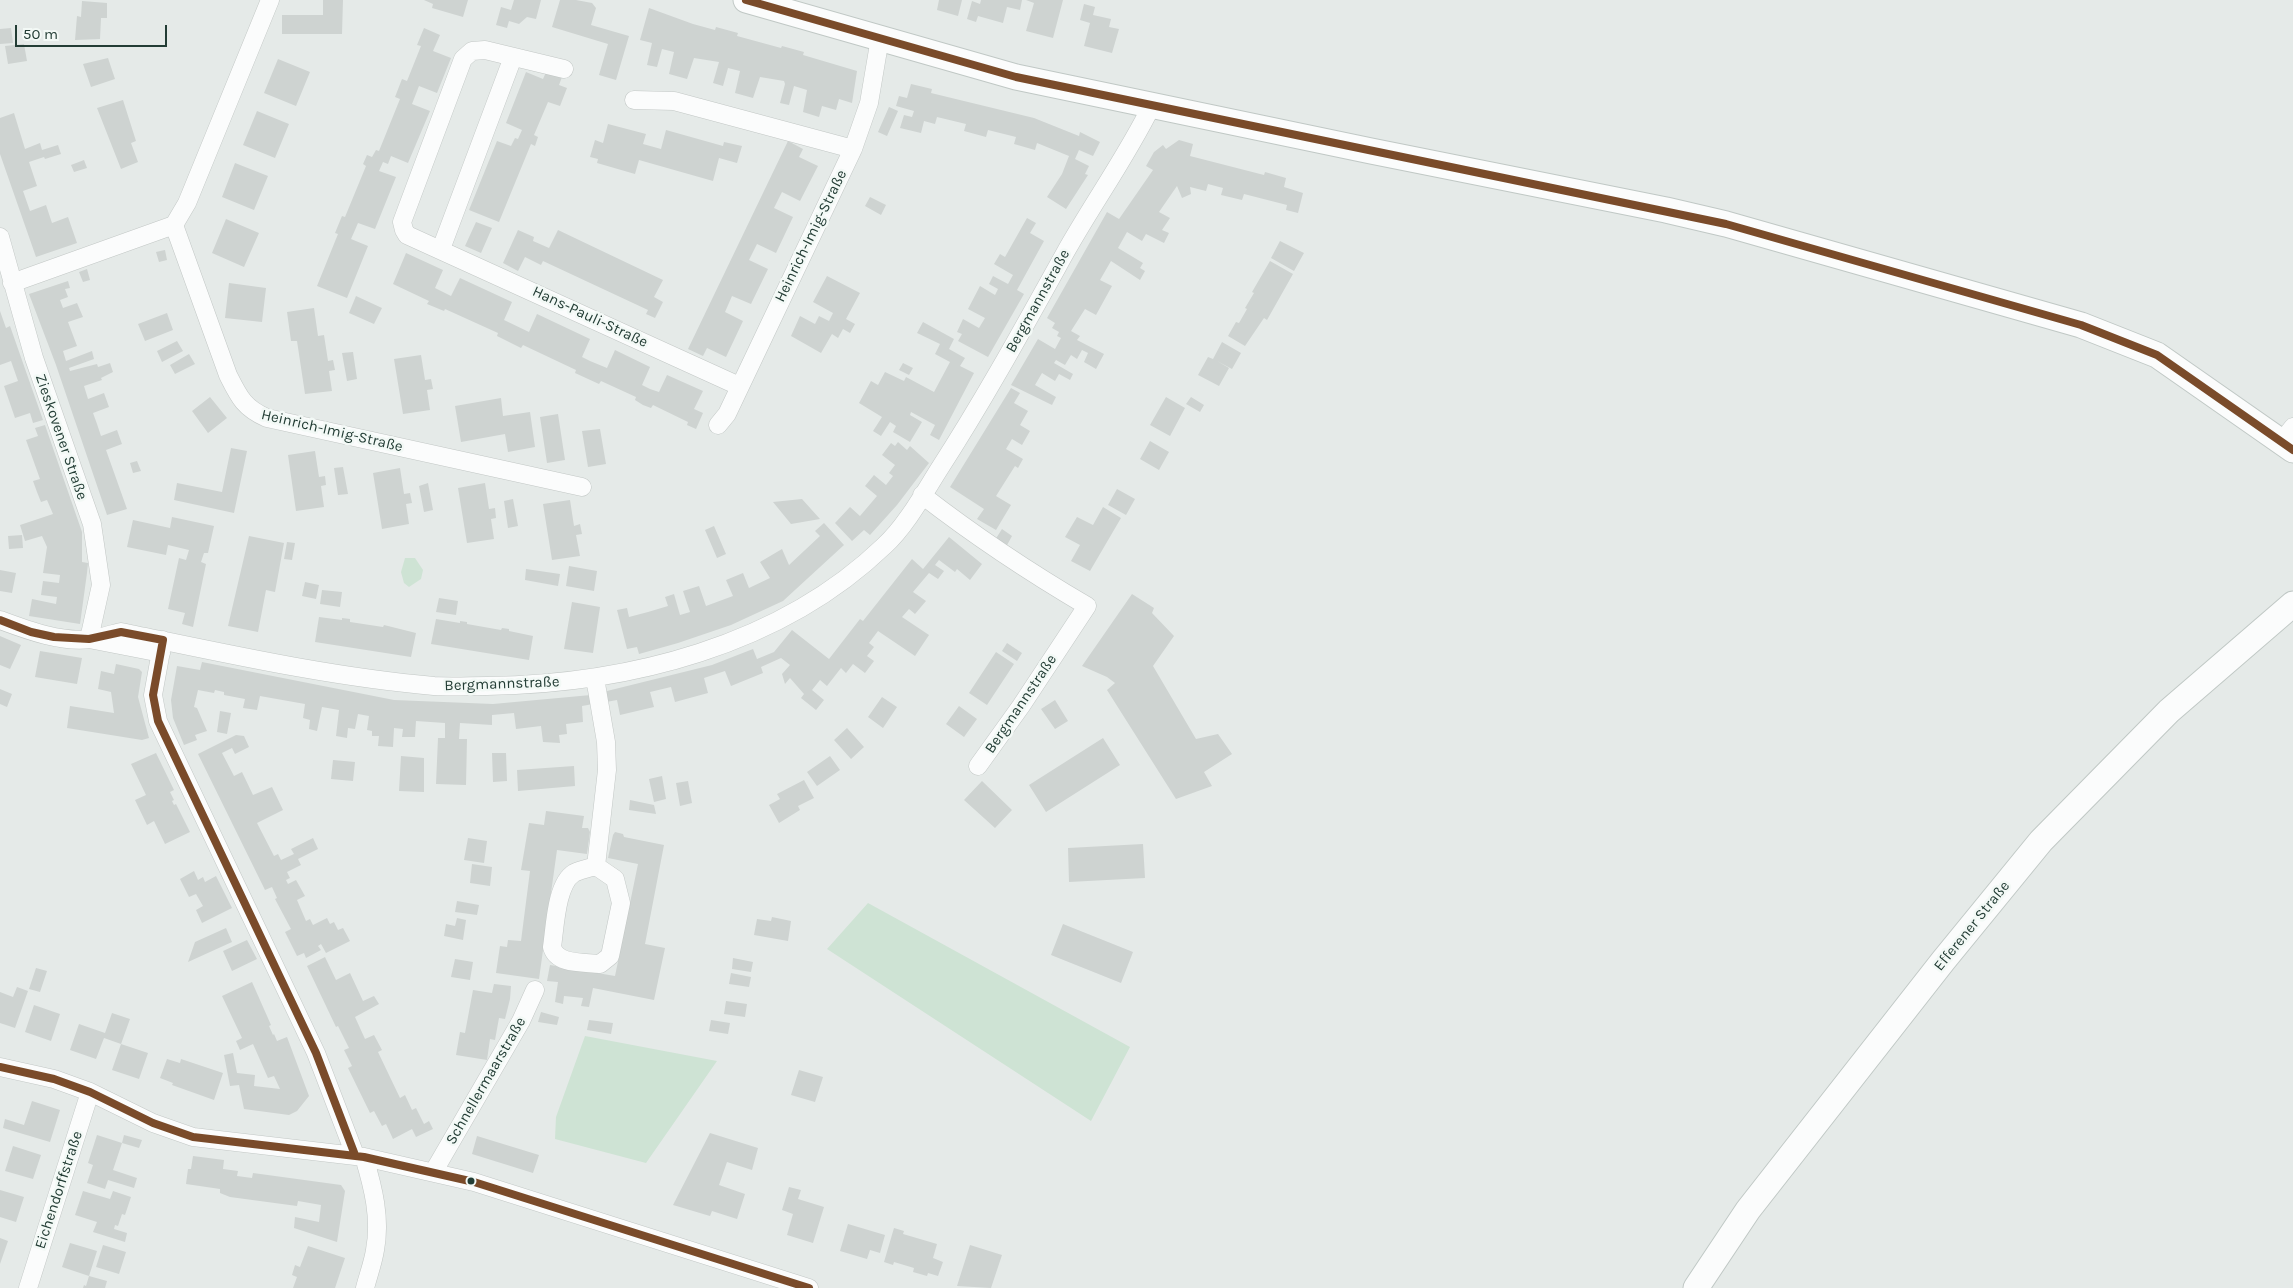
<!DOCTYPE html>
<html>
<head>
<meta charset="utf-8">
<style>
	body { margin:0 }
	#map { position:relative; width:2293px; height:1288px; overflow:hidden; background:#e5eae8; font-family:Karla,sans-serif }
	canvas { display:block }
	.scale { position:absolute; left:15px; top:25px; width:152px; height:22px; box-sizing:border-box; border:2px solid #233d35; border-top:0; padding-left:6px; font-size:15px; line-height:18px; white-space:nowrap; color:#233d35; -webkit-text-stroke:4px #f3f9f6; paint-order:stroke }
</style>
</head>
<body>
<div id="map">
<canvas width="2293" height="1288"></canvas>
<div class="scale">50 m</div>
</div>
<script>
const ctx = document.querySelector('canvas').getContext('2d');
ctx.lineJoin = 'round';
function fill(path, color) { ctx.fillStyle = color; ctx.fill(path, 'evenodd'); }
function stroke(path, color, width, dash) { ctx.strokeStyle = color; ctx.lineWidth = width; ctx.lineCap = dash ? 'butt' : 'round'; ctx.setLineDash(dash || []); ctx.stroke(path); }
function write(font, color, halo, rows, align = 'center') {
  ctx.font = font + ' Karla,sans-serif'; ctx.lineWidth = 5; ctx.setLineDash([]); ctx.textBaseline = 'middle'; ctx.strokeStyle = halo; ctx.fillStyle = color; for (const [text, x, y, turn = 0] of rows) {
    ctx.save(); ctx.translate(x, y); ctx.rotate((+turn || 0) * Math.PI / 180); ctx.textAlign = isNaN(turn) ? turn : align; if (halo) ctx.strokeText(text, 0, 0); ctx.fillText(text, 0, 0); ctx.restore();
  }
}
const green = new Path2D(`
	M405,558h10l8,12 -2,9 -12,8 -5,-4 -3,-11z
	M868,903l262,144 -39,74 -264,-172z
	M585,1036l132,25 -71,102 -91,-24 1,-22z`);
const building = new Path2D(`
	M323,0h20l-1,34h-60v-19h41z
	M424,0h44l-5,17 -31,-9 1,-4z
	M514,0h27l-5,19 -9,-2 -8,7 -10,-3 -2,7 -11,-3 5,-18 10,3z
	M560,0h16l16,3 4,5 -5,17 38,11 -13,44 -17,-5 9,-31 -56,-17z
	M939,0h23l-4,16 -21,-6z
	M981,0h41l-2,10 -13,-3 -4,16 -25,-7 -2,6 -9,-3 5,-18 8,3z
	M1026,0h37l-10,38 -27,-7 8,-28z
	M82,1l25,2v15h-6l-1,21 -25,1 2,-24 4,1z
	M1084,4l11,3 -2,8 18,4 -2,8 10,2 -7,24 -28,-7 6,-23 -10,-3z
	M649,8l44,16 22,6 1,-3 22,6 -1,3 44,12 1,-2 22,6 -1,3 54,16 -5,32 -13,-4 -3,11 -14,-4 -3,11 -16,-5 4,-22 -13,-4 -5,19 -9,-2 5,-19 -1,-3 -24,-4 -7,21 -18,-5 5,-22 -12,-3 -5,18 -10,-3 6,-21 -25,-4 -7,21 -18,-5 5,-22 -12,-3 -5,18 -10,-2 5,-22 -12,-3z
	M11,28l2,15 -13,1v-15z
	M424,28l16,7 -7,16 18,7 -14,35 -18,-7 -7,18 18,7 -22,52 -17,-7 -3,8 -5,-2 -4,9 17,6 -21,52 -17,-6 -3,7 -4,9 17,7 -21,52 -30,-12 21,-52 -3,-1 7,-17 3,1 21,-51 -3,-2 4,-9 5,2 4,-7 3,1 21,-52 -5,-2 7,-18 5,2 14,-35 -4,-1z
	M24,44l3,17 -19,3 -3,-18z
	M108,58l7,21 -24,8 -8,-23z
	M278,59l32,13 -14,34 -32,-13z
	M547,70l15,7 -3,8 8,3 -7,18 -12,-4 -14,33 4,2 -3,9 -4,-2 -32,78 -30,-12 28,-69 14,5 4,-8 3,1 4,-9 -16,-7 20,-51 17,7z
	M911,84l21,5 -1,4 103,25 45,18 1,-4 20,10 -7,14 -14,-6 -4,9 14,7 -4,8 3,1 -22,34 -19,-12 15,-23 7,-18 -32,-13 -2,7 -21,-6 2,-7 -28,-7 -2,7 -22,-6 2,-7 -29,-7 -2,7 -11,-3 -3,12 -21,-5 4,-13 8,2 2,-6 -18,-5 3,-10 8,2z
	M123,100l13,41 -5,2 7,19 -17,7 -24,-61z
	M889,107l9,4 -11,25 -9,-4z
	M257,111l32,13 -14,34 -32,-13z
	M14,113l11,36 15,-6 2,7 16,-5 3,9 -16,5 -1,-2 -15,5 8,24 -14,5 7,20 16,-6 6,18 16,-6 9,26 -41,14 -36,-103v-36z
	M608,124l38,10 -3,10 18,5 5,-19 57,16 1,-4 18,4 -5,17 -18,-5 -6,23 -74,-21 -4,14 -38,-11 1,-4 -8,-2 5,-17 8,3z
	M1179,140l14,4 -3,12 74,19 1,-3 21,6 -2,9 19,6 -5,20 -12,-3 1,-5 -43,-11 -2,6 -21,-5 2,-7 -15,-4 -2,7 -16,-4 1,7 -9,4 -5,-12 -18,26 11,6 -8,12 7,3 -5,10 -18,-9 -4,7 -15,-9 -9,16 25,15 -3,5 5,3 -5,9 -29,-19 -11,19 12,6 -16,29 -11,-6 -14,22 9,5 -3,4 27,14 -8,15 -12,-7 4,-9 -6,-3 -5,9 -6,-4 -6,10 -9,-5 -2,3 19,11 -3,6 -11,-6 -4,7 -13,-8 -7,12 21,12 -4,8 -41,-20 27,-46 17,10 6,-11 -4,-2 2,-4 -7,-4 3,-5 -8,-5 60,-106 12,7 34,-49 -7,-4 8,-14 9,-7 3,4z
	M788,141l15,8 -4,8 19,9 -18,35 -18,-9 -8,16 19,9 -17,36 -19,-9 -8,16 19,9 -17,35 -19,-8 -7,16 18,9 -17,36 -19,-9 -4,8 -15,-7z
	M84,160l3,8 -13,4 -3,-7z
	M235,163l33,13 -14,34 -32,-13z
	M870,197l16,8 -5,10 -16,-9z
	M1027,218l9,5 -6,10 14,8 -27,49 7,4 -36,63 -30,-16 4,-7 -5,-2 6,-13 16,9 6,-10 -17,-9 12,-23 15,9 3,-6 -9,-5 4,-8 15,8 5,-9 -19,-11 6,-10 5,3z
	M226,219l33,14 -15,34 -32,-14z
	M476,222l16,6 -11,25 -16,-7z
	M518,230l16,7 -1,4 16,7 9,-18 105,50 -9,17 9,5 -8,16 -9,-4 2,-4 -105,-49 -2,4 -16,-8 -7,14 -15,-8z
	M1280,241l24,12 -10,18 -23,-13z
	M165,250l2,10 -8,2 -3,-10z
	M406,253l37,17 -8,18 16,8 9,-18 52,24 -8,18 25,12 8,-18 53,25 -8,18 8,4 17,7 8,-18 35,17 -8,18 8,4 9,3 8,-17 36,16 -9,18 9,4 -7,16 -9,-4 1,-3 -35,-17 -2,3 -8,-3 -8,-5 1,-3 -35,-16 -2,3 -24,-11 1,-3 -53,-25 -2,3 -24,-12 1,-3 -53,-24 -1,2 -17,-7 2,-3 -36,-17z
	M1270,261l23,13 -26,46 -3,-2 -19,28 -17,-10 8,-14 3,1 8,-14 -2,-1 9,-15 -2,-1z
	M87,269l3,11 -7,2 -4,-10z
	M827,276l33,17 -14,26 9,5 -5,9 -7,-4 -5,9 -6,-4 -11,19 -30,-17 9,-20 15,8 4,-8 10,5 4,-8 -20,-11z
	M68,281l2,7 -5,1 3,8 -8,3 3,8 14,-5 6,14 -15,5 9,24 -14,5 3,10 26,-10 2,8 -25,9 1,3 27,-7 1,3 12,-4 3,9 -12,6 1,2 -18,6 4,13 16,-6 5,14 -16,6 4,11 4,12 16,-6 5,14 -16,6 21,59 -20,6 -51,-150 -27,-71z
	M229,283l37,5 -4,34 -37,-4z
	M356,296l26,12 -8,16 -25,-11z
	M314,308l4,28 6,-1 4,26 5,-1 2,10 -6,1 3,20 -27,3 -8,-53h-6l-4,-29z
	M0,311l6,17 4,-2 33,94 -10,3 -3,-10 -15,5 -11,-32 14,-5 -7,-20 -11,4z
	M167,313l6,17 -28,11 -7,-17z
	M923,322l31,17 -5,10 16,9 -5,8 14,7 -35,67 -9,-5 5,-10 -24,-13 -1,3 12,7 -12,20 -17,-10 3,-6 -6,-4 -9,14 -8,-5 9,-14 -23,-14 12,-22 7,4 7,-13 19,9 2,-4 28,15 16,-30 -15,-8 5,-10 -23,-11z
	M177,341l6,10 -21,11 -5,-11z
	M1222,342l19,11 -9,16 -15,-8 12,7 -10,18 -21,-11 10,-18 5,2z
	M353,352l4,27 -10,2 -5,-28z
	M189,354l6,10 -20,10 -5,-9z
	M421,355l4,25 6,-1 2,10 -6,1 3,20 -27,4 -9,-55z
	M903,363l10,5 -4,7 -10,-5z
	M1011,388l9,5 -6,10 14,8 -8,14 10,6 -8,14 -10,-6 -6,10 17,10 -5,9 -3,-2 -19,30 15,9 -15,25 -19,-11 7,-10 -34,-22z
	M210,397l17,21 -19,15 -16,-22z
	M1166,397l19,11 -15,28 -20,-11z
	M1191,397l13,8 -4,7 -14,-8z
	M501,398l2,18 27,-4 5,35 -27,5 -3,-18 -44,8 -6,-36z
	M558,414l7,46 -18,3 -7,-46z
	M45,425l37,107v30l6,1 -1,10 -7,51 -51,-8 3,-17 24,5 1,-7 -16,-2 2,-14 16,2 1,-8 -17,-2 4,-26 -5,-11 -17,5 -5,-16 33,-11 -6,-14 -6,2 -4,-10 -4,-11 7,-2 -14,-39 12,-4 -3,-8z
	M600,429l6,35 -18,3 -6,-36z
	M1150,441l19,11 -10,18 -19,-11z
	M898,442l9,8 3,-4 19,17 -32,42 -27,30 -6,-5 -12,11 -17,-18 15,-16 10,9 17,-20 -12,-10 9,-11 12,10 7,-9 -4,-3 6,-8 -13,-10 9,-12 4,3z
	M231,448l16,3 -13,62 -60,-13 3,-17 45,9z
	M315,451l4,26 6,-1 1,9 -5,1 3,21 -28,4 -8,-56z
	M137,461l4,10 -8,2 -3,-10z
	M343,467l5,27 -10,1 -4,-27z
	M400,468l4,26 6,-1 2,10 -6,1 3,20 -27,5 -9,-56z
	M428,483l5,27 -9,2 -5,-26z
	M485,483l4,26 6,-1 1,10 -5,1 3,20 -27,4 -9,-55z
	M1117,489l18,10 -9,16 -18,-10z
	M513,499l5,27 -10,2 -4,-27z
	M802,499l18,20 -29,5 -18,-22z
	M570,500l4,26 6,-2 2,10 -6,1 4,21 -28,4 -9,-56z
	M1103,507l18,11 -31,53 -19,-10 9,-16 -15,-8 12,-20 16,8z
	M172,517l42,9 -6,27h-4l-3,9 5,2 -13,63 -11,-3 3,-11 -17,-4 11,-51 7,2 3,-10 -21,-5 -2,10 -39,-8 6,-27 37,8z
	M824,523l20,22 -61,56 -52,24 -53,18 -39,11 -2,-7 -10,2 -10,-39 10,-2 2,9 19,-5 20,-6 -3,-9 9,-3 6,21 10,-3 -7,-21 16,-5 7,20 27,-10 -7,-16 17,-7 6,15 21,-10 -10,-16 22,-13 7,16 31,-29 -5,-5z
	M714,526l12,28 -9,4 -12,-28z
	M1002,529l10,7 -6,11 -11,-7z
	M22,535l1,13 -14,1 -1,-13z
	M249,536l35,7 -9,49 -9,-2 -8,42 -30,-6z
	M949,537l33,27 -12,16 -13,-11 -2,3 -16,-12 -4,5 9,6 -6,8 -9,-6 -16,19 13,9 -11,13 -6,-5 -7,8 27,18 -14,21 -37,-25 -9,12 5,4 -7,9 7,5 -9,12 -12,-9 -7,9 -5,-5 -14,18 -7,-6 -8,10 12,10 -8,10 -15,-12 3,-4 -14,-16 -5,6 -3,-10 8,-9 -9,-7 -20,9 2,6 -32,13 -6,-15 -21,7 4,15 -33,9 -4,-15 -21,5 4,15 -34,8 -3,-15 -11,2 -2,-10 3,-1 105,-26 41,-16 4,10 17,-7 18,-22 37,29 31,-40 3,2 49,-62 11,10z
	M287,542l8,1 -3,17 -8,-1z
	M569,566l28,5 -3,20 -28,-5z
	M526,569l34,5 -2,12 -33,-6z
	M0,570l16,3 -4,20 -12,-2z
	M305,582l14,3 -3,14 -14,-3z
	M322,590l20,2 -2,15 -20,-3z
	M1132,594l22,14 -2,5 22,23 -21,30 43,73 22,-5 14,20 -28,18 8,14 -36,13 -69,-109 8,-7 -8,-6 -25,-11z
	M439,598l19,3 -2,14 -20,-3z
	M572,602l28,5 -7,46 -29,-4z
	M319,617l23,3v-2l8,1v3l33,5 1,-2 32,8 -5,24 -96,-15z
	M436,619l24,4v-2l7,1v2l34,6 1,-2 7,1v2l24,5 -4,24 -98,-16z
	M0,636l21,9 -11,24 -10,-4z
	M1007,643l15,10 -5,8 -15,-10z
	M40,651l42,7 -5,26 -42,-7z
	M996,652l18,12 -27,41 -18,-12z
	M202,662l192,38 99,4 98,-9 2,9 -11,2 1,16 -17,2 1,10 -8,1 1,8 -17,-1 -2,-16 -25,3 -2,-16 -22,2v10l-32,-2 -1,16h8l-1,46 -30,-1 2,-46h7v-15l-29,-2 -1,16h-13l1,-8 -9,-1 -1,19 -15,-1 1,-10h-7v-5l-5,-1 2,-14 -11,-2 -3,15 -7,-1 -1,10 -11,-2 3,-26 -17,-3 -5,24 -8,-2 1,-9 -7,-2 2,-14 -45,-8 -3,14 -14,-2 2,-9 -21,-4v-3l-9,-2 -1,3 -16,-3 -4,17 3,1 10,23 -12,4 2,5 -13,5 -11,-27 -2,-18 6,-34 23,4z
	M116,664l23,5 3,3 -4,25 11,41 -7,2 -75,-12 3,-22 44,7 -3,-21 -13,-3 3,-18 13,3z
	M0,689l12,5 -5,13 -7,-3z
	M882,697l15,10 -14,21 -15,-11z
	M1055,700l13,21 -13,8 -14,-20z
	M959,706l18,13 -13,18 -18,-13z
	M220,711l11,2 -4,21 -10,-2z
	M847,728l17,19 -13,12 -17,-19z
	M236,735l8,1 5,11 -14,7 -3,-6 -10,5 12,23 8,-4 11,23 19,-8 11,23 -26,13 17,33 4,-2 3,6 13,-6 -3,-5 22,-11 5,11 -20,10 3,6 -14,7 3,6 -4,2 2,4 8,-4 9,16 -8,4 9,21 4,-2 3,6 14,-7 3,6 4,-2 4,8 5,-2 7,13 -24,12 -5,-9 -3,2 3,4 -15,8 -2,-5 -7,3 -12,-24 6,-3 -16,-30 2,-1 -5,-11 -7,3 -67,-136z
	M1103,738l17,27 -74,47 -17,-27z
	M156,753l18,37 -4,2 4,8 -2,1 2,4 2,-1 14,28 -25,12 -11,-23 -7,4 -12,-25 11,-5 -15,-31z
	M492,753h14l1,28 -14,1z
	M401,756l23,2v34l-25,-1z
	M830,756l10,14 -23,16 -10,-14z
	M333,760l22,2 -2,19 -22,-2z
	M574,766l1,20 -57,5 -1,-21z
	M662,776l4,23 -12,3 -5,-23z
	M804,780l10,18 -16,8 2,4 -21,13 -10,-18 11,-6 -3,-5z
	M688,781l4,22 -12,3 -4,-23z
	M982,781l30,29 -17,18 -31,-28z
	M630,800l24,5 2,9 -27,-4z
	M546,811l38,5 -2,12h6l2,4 -3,22 -30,-4 -18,129 -43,-6 4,-27 7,1 1,-7 13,1 9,-70 -9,-1 8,-47 15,2z
	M615,832l8,2 1,3 40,8 -19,99 20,4 -11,52 -61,-12 -4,19 -8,-1 2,-8 -9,-1 -10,-1 -1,8 -8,-2 3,-20 -11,-1 3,-16 65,11 23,-112 -30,-6 5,-23z
	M468,838l19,3 -3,22 -20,-3z
	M1143,844l2,34 -76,4 -1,-34z
	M472,864l20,3 -2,19 -20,-3z
	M194,871l4,9 5,-3 2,5 11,-6 16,32 -30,15 -6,-13 7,-4 -7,-12 -7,3 -9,-18z
	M457,901l22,4 -2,10 -22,-3z
	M772,917l19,4 -3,20 -34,-6 3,-16 14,2z
	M457,918l9,2 -3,20 -19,-4 2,-12 9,2z
	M1063,924l70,28 -12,31 -70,-28z
	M226,928l6,14 -44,20 7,-20z
	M247,940l10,19 -25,12 -9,-20z
	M325,957l11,23 14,-7 13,28 11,-5 5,8 -24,13 10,22 9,-4 8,15 -4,2 22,46 5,-3 7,15 4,-2 8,16 5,-3 4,8 -17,8 -4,-8 -19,10 -7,-15 -4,2 -8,-15 -4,2 -22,-45 4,-2 -8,-16 5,-2 -11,-22 -2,1 -29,-61z
	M733,958l20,4 -2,10 -19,-3z
	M455,959l18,3 -3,18 -19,-3z
	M36,968l11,3 -7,21 -11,-3z
	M731,973l20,4 -2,10 -20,-3z
	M252,982l19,43 -2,1 4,9 1,-1 3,7 10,-4 22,59 -12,15 -8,4 -45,-6 -5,-24 -9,1 -6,-31 9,-2 4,20 18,2 -1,11 26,3 -6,-13 -6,2 -15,-34 -13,6 -4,-9 6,-3 -20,-42z
	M494,984l17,2 -1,13 -5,20 -6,-1 -4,22 -5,-1 -3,21 -31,-5 4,-23 5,1 8,-43 19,3z
	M17,987l11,4 -13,37 -15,-5v-31l13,5z
	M726,1001l21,3 -2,13 -21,-3z
	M34,1005l26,9 -9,27 -26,-9z
	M541,1012l18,5 -2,8 -19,-3z
	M112,1013l18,6 -9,25 -17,-6 -8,21 -26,-9 9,-26 26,9z
	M589,1020l24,3 -2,11 -24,-4z
	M711,1020l19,3 -2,11 -19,-3z
	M121,1044l27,9 -9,26 -27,-9z
	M167,1059l13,4 1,-4 42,14 -9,27 -42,-15 1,-2 -13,-5z
	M799,1070l24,7 -8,25 -24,-7z
	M32,1101l28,9 -10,32 -47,-14 2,-9 19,6z
	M710,1133l48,15 -6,22 -25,-8 -8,23 26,9 -8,25 -25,-8 -2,5 -37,-11z
	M97,1135l25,8 2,-8 18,5 -3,8 -17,-5 -9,27 24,8 -3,10 -26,-8 -3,9 -18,-6 6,-18 -5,-2z
	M477,1136l62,19 -6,18 -61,-19z
	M13,1146l28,9 -8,24 -28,-8z
	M193,1156l31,4 -1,9 15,2 -1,5 15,2 1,-5 88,12 4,6 -8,51 -43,-14 1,-11 24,5 2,-17 -23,-4 -1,5 -67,-9 -10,-4v-4l-34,-5 2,-15h3z
	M789,1187l12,3 -3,9 26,8 -11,36 -26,-8 6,-21 -11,-4z
	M0,1190l24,7 -8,25 -16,-5z
	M83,1191l27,8 3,-8 18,6 -6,18 -3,-1 -4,12 -3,-1 -1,4 13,4 -2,9 -32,-10 4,-10 -22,-7z
	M848,1224l37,11 -5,18 -10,-3 -3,9 -27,-8z
	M894,1228l10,3 -1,3 34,10 -4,14 10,4 -5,14 -10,-3 -1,3 -14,-4 1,-4 -20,-6 -1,3 -9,-3z
	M0,1238l8,3 -8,23z
	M70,1243l27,8 -8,25 18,5 -2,7h-22l1,-3 2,1 3,-10 -27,-9z
	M103,1245l23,7 -7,22 -23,-7z
	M970,1245l32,10 -11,33 -34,-2z
	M308,1246l37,12 -10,30h-42l4,-11 -5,-2 3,-10 5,2z`);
const street = new Path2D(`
	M564,69l-79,-19 -13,1 -9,8 -61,163 2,8 3,5 332,151
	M634,100l40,1 179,48
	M174,225l54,150c11,22 16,33 39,43l315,69
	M0,237l34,121 58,166 9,61 -12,54 72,14
	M441,249l72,-192
	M12,283l162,-58 13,-22 83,-203
	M718,425l9,-11 126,-265 16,-46 11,-65
	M2282,441l11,-14
	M922,495c53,41 107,77 165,111l-66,100 -43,60
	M0,620c27,10 61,23 91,19 10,-1 20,-5 30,-7 103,21 208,45 313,54 18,1 36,0 53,0 141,-2 293,-40 397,-140 21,-19 39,-51 54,-75 46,-71 86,-144 127,-218 28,-50 62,-97 87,-148
	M163,640l-10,55 5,26 158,332 39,102
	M595,678l11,64 1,28 -11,96
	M596,866l19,13 6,24 -11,53 -10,8c-17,-2 -43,1 -48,-17 3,-19 4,-63 22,-74 6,-3 15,-5 22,-7z
	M0,1067l54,12 36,13 63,31 40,14 171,20 110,25 335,106
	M364,1157c9,30 17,61 11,93 -2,13 -7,26 -10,38
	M434,1171l87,-150 14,-31
	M28,1288l62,-196`);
const secondary = new Path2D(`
	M746,0l270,77 355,74 295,59 60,14 355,101 76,30 136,95
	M1696,1288l52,-78 195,-249 98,-120 128,-130 124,-107`);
const bus1 = new Path2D(`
	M746,0l270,77 710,147 355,101 76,30 136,95
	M0,620l31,12 23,5 35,2 32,-7 42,8
	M163,640l-10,55 5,26 158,332 39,102
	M0,1067l54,12 36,13 63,31 40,14 171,20 110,25 335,106`);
const markers = [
	[471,1181,4.5,"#233d35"]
];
const streetNames = [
	["Heinrich-Imig-Straße",811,236,-64],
	["Bergmannstraße",1038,301,-61],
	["Hans-Pauli-Straße",590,317,25],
	["Heinrich-Imig-Straße",332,431,13],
	["Zieskovener Straße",61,437,71],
	["Bergmannstraße",502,684,-2],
	["Bergmannstraße",1021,704,-56],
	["Efferener Straße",1972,926,-51],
	["Schnellermaarstraße",486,1081,-60],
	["Eichendorffstraße",59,1190,-72]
];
fill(green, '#cee3d4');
fill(building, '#ced3d1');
stroke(street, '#c2c7c5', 19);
stroke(secondary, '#c0c8c5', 27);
stroke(street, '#fbfcfc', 18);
stroke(secondary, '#fbfcfc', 25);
stroke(bus1, '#7a4b2a', 8);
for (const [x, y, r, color] of markers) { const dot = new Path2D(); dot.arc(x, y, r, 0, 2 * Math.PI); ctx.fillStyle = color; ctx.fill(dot); stroke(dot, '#f3f9f6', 2); }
write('15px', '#233d35', '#f3f9f6', streetNames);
</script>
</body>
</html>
